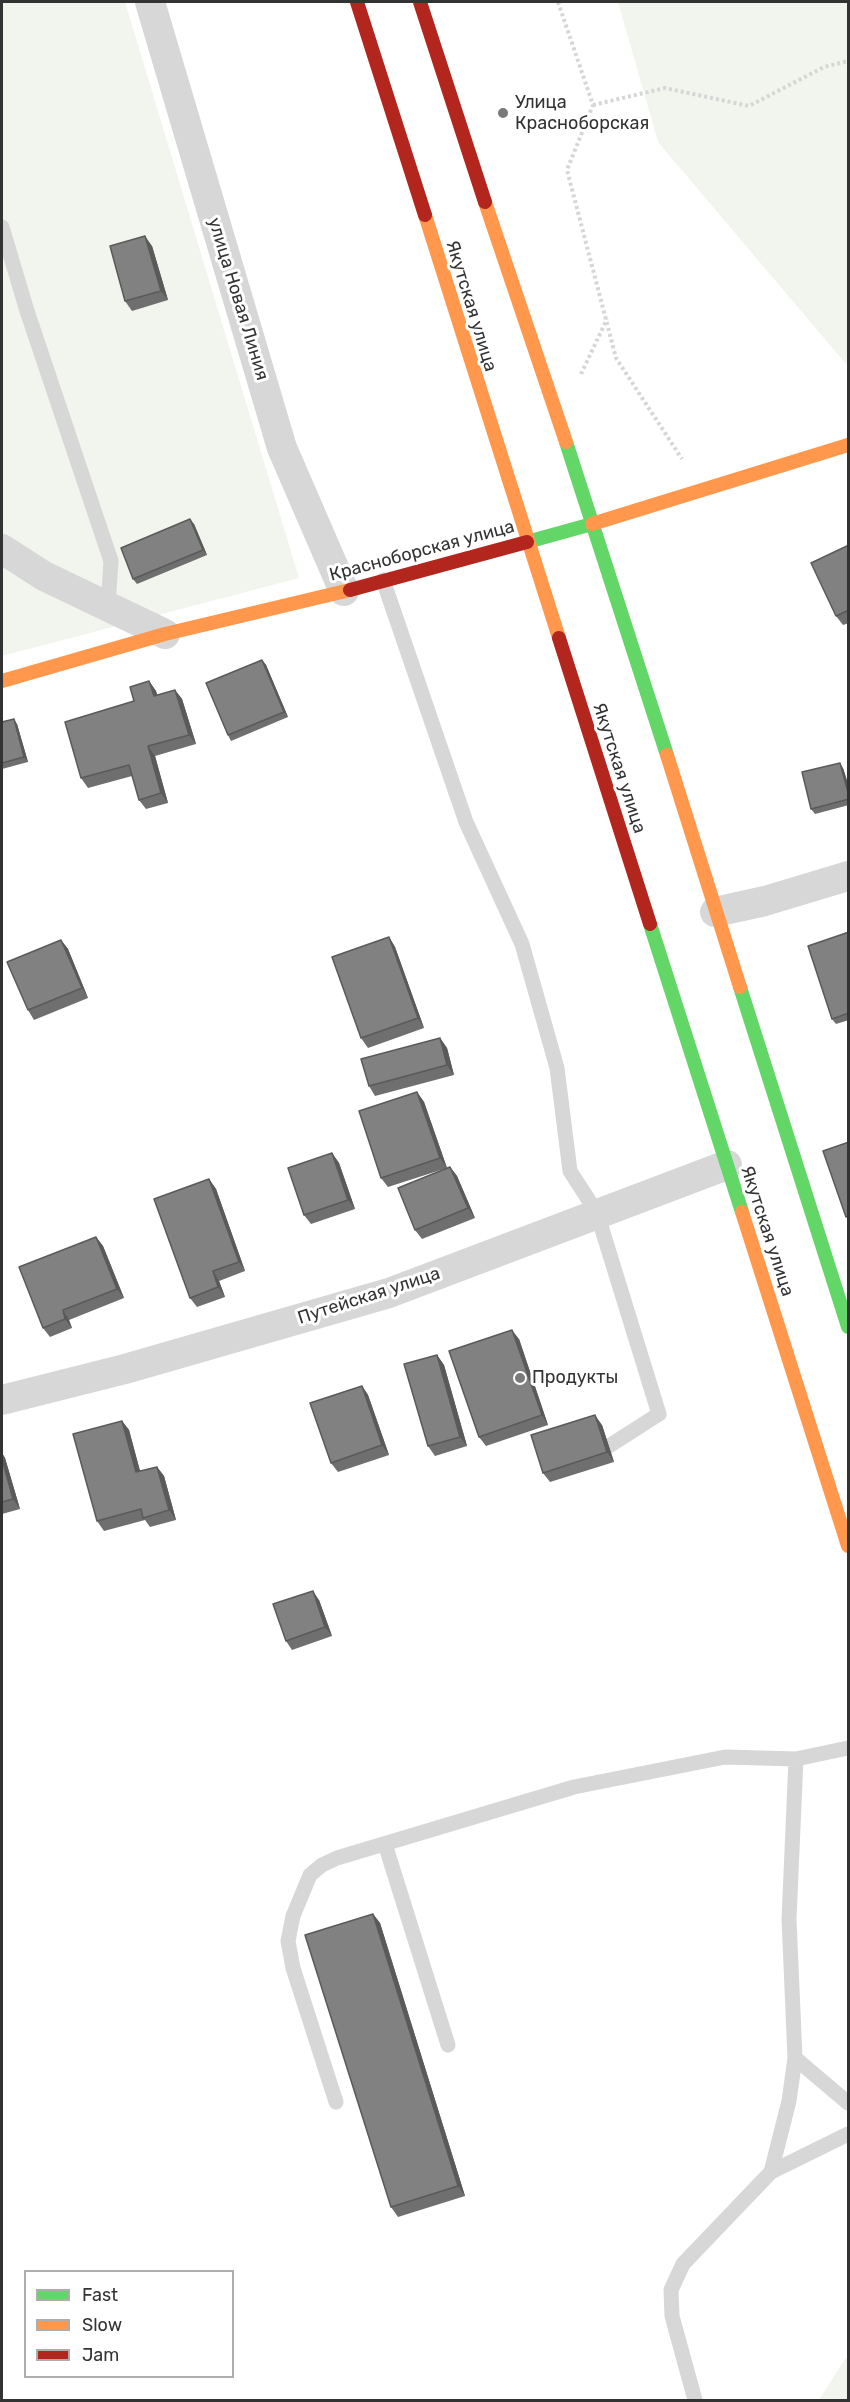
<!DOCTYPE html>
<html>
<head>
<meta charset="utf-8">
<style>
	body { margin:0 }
	#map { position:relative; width:850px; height:2402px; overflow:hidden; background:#fff; font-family:Rubik,sans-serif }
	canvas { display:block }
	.frame { position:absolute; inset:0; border:3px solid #333; pointer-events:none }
	.legend { position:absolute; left:24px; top:2270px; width:210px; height:108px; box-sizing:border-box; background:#fff; border:2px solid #adadad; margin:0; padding:8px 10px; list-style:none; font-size:18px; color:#333 }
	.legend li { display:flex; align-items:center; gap:12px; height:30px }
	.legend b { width:30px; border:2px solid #adadad }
</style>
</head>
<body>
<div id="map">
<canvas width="850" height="2402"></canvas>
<div class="frame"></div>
<ul class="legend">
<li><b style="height:8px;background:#63d668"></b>Fast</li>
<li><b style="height:8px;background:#ff974d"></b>Slow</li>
<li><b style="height:8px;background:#b3261e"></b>Jam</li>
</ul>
</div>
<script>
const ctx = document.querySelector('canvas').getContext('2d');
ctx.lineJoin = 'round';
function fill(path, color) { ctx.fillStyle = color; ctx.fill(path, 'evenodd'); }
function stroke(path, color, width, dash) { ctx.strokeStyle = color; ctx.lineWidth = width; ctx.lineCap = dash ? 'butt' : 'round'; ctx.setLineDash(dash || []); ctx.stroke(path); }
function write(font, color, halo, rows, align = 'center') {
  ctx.font = font + ' Rubik,sans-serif'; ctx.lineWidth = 6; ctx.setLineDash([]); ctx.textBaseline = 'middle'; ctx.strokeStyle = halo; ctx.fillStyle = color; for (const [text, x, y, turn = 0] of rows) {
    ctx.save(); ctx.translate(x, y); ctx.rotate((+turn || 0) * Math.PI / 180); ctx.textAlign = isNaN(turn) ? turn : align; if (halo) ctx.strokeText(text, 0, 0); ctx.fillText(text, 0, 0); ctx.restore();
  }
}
const green = new Path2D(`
	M2,2h123l174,576 -297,78z
	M618,2h230v361l-2,1 -188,-222z
	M848,2357v43h-29l26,-41z`);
const path = new Path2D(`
	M558,2l35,103 -26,65 49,188 66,101
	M593,105l72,-17 84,18 75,-39 24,-6
	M581,374l26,-55`);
const lane = new Path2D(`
	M2,227l25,84 84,250 -3,45
	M383,580l83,242 56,122 35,124 13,103 27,42 62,201 -50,32
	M385,1844l63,201
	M795,2058l53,45
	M336,2102l-43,-134 -5,-27 5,-25 17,-41 12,-10 15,-7 237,-71 151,-30 71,2 52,-11
	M771,2172l18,-71 6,-43 -6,-139 7,-160
	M695,2400l-23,-84 -1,-26 12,-26 88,-92 77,-38`);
const street = new Path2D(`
	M150,2l132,446 62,143
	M2,549l42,27 121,58
	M715,912l50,-11 83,-25
	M2,1400l123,-31 264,-76 338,-128`);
const fast = new Path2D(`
	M566,442l101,313
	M527,542l65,-18
	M650,924l92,288
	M740,987l108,340`);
const slow = new Path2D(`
	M485,202l81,240
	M425,215l134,423
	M592,524l256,-79
	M2,681l163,-47 185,-44
	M667,755l73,232
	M742,1212l106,334`);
const jam = new Path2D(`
	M357,2l68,213
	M420,2l65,200
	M350,590l177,-48
	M559,638l91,286`);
const wall = new Path2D(`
	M152,246l16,54 -36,11 -7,-10z
	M194,524l13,31 -70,29 -4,-5z
	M849,545v78l-6,2 -7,-9z
	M262,660l4,5 22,52 -57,24 -3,-6z
	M149,681l7,10 1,4 18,-5 7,9 14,45 -41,12 13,47 -22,6 -7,-9 -7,-24 -44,12 -7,-10z
	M2,722l15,2 11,38 -26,7z
	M843,768l6,19v18l-34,9 -4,-5z
	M849,932v88l-13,4 -4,-5z
	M389,937l6,10 29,81 -56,20 -7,-10z
	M61,940l7,9 20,49 -54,22 -6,-10z
	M440,1038l7,10 7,27 -79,21 -6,-10z
	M417,1092l7,10 23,66 -59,19 -7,-9z
	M332,1153l7,10 16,46 -44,15 -7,-9z
	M450,1167l7,9 18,42 -53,21 -7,-9z
	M209,1179l7,10 29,82 -26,10 6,16 -28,10 -7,-9z
	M96,1237l7,9 21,52 -55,22 3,8 -22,9 -7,-9z
	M519,1339l29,86 -62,21 -7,-9z
	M437,1355l7,10 23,81 -32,10 -7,-10z
	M362,1386l6,9 21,60 -51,17 -7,-9z
	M122,1421l7,9 11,41 17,-4 7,9 12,44 -26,7 -5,-7 -41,11 -7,-10z
	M602,1425l12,37 -64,20 -7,-9z
	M2,1453l3,5 15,51 -18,5z
	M319,1600l13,36 -40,14 -6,-9z
	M373,1914l7,9 85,273 -67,21 -7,-10z`);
const shadedWall = new Path2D(`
	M145,236l7,10 16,54 -7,-9z
	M190,519l4,5 13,31 -4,-5z
	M262,660l4,5 22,52 -4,-5z
	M149,681l7,10 5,15 -7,-10z
	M175,690l7,9 14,45 -7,-9z
	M14,719l3,5 11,38 -4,-5z
	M148,746l7,10 13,47 -7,-10z
	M840,763l3,5 6,19v9z
	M389,937l6,10 29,81 -6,-10z
	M61,940l7,9 20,49 -6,-10z
	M440,1038l7,10 7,27 -7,-10z
	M417,1092l7,10 23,66 -7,-10z
	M332,1153l7,10 16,46 -7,-9z
	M450,1167l7,9 18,42 -7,-10z
	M209,1179l7,10 29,82 -6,-9z
	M96,1237l7,9 21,52 -7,-9z
	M213,1271l6,10 6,16 -7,-10z
	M63,1310l6,10 3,8 -7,-9z
	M512,1330l7,9 29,86 -6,-10z
	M437,1355l7,10 23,81 -7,-9z
	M362,1386l6,9 21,60 -7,-10z
	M595,1415l7,10 12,37 -7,-10z
	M122,1421l7,9 14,52 -7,-10z
	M2,1453l3,5 15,51 -7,-10 -11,-40z
	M157,1467l7,9 12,44 -7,-10z
	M313,1591l6,9 13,36 -7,-9z
	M373,1914l7,9 85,273 -7,-10z`);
const building = new Path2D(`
	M145,236l16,55 -36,10 -15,-55z
	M190,519l13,31 -70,29 -12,-31z
	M849,545v65l-13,6 -25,-53z
	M262,660l22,52 -56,23 -22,-52z
	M149,681l5,15 21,-6 14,45 -41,11 13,47 -22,7 -10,-35 -48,13 -16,-56 69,-21 -4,-14z
	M14,719l10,38 -22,6v-41z
	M840,763l9,33v3l-38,10 -9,-37z
	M849,932v81l-17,6 -24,-73z
	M389,937l29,81 -57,20 -29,-81z
	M61,940l21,48 -54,22 -21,-48z
	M440,1038l7,27 -78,21 -8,-27z
	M417,1092l23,66 -59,20 -22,-67z
	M849,1142v74l-3,1 -23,-66z
	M332,1153l16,47 -44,15 -16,-47z
	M450,1167l18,41 -53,22 -17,-42z
	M209,1179l30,83 -26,9 5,16 -28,11 -36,-99z
	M96,1237l21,52 -54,21 2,9 -22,9 -24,-61z
	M512,1330l30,85 -63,22 -30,-86z
	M437,1355l23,82 -32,9 -24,-82z
	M362,1386l20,59 -51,18 -21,-60z
	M595,1415l12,37 -64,21 -12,-38z
	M122,1421l14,51 21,-5 12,43 -26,8 -2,-9 -44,12 -24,-87z
	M2,1459l11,40 -11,3z
	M313,1591l12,36 -39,14 -13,-37z
	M373,1914l85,272 -67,21 -86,-272z`);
const markers = [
	[503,113,6,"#7a7a7a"],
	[520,1378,6,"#7a7a7a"]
];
const poiNames = [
	["Улица",515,103],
	["Красноборская",515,124],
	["Продукты",532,1378]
];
const streetNames = [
	["улица Новая Линия",238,299,73],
	["Якутская улица",471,306,73],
	["Красноборская улица",422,551,-15],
	["Якутская улица",619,768,72],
	["Якутская улица",767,1231,72],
	["Путейская улица",369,1296,-18]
];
fill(green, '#f1f5ed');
stroke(path, '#d6d6d6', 4, [3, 3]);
stroke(lane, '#d7d7d7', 15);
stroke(street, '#d7d7d7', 30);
stroke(fast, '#63d668', 14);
stroke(slow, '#ff974d', 14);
stroke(jam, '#b3261e', 14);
fill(wall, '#6f6f6f');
fill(shadedWall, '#5a5a5a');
fill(building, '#818181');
stroke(building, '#5a5a5a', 1.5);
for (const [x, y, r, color] of markers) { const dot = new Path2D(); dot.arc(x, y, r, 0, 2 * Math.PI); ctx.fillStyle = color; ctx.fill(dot); stroke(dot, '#fff', 2); }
write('18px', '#333', '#fff', poiNames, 'left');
write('18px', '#333', '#fff', streetNames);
</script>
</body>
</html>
